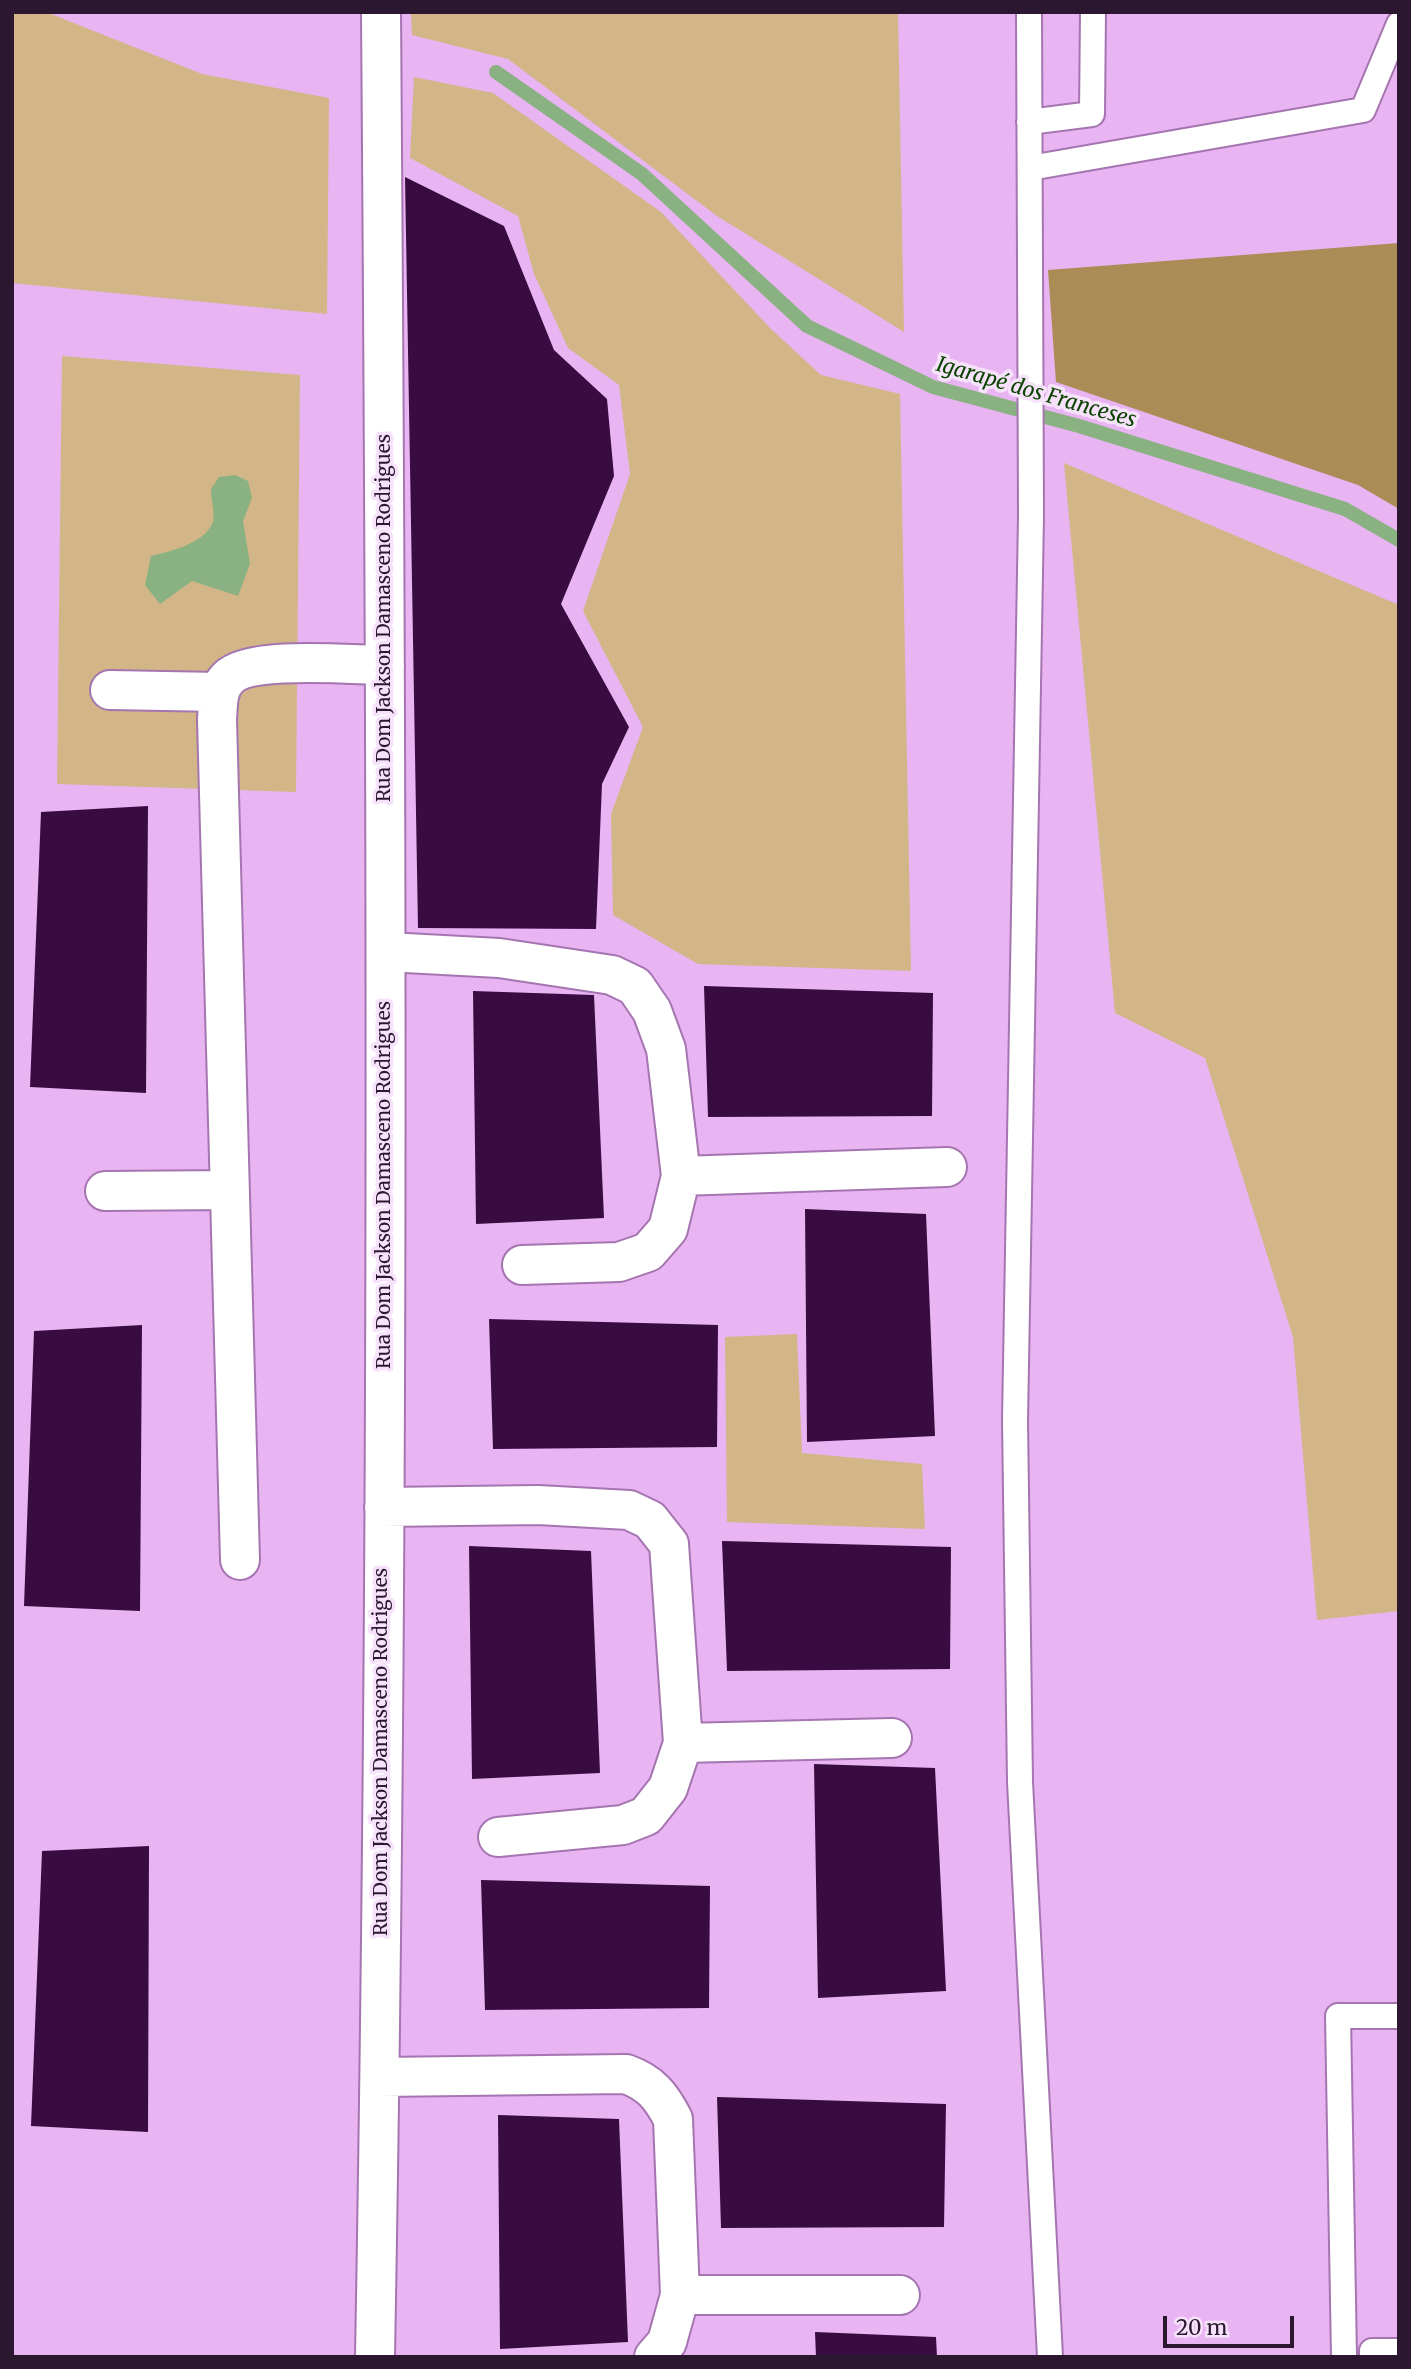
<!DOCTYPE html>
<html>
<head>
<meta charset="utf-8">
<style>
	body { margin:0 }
	#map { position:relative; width:1411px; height:2369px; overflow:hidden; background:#e8b4f2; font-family:Merriweather,serif }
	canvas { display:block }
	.frame { position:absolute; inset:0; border:14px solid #2b172f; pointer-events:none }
	.scale { position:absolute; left:1163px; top:2316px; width:131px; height:32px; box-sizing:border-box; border:4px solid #2b172f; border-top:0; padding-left:9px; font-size:21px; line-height:24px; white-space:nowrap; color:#2b172f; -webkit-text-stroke:5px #f7e2fb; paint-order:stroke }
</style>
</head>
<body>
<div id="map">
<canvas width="1411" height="2369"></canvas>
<div class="frame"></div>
<div class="scale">20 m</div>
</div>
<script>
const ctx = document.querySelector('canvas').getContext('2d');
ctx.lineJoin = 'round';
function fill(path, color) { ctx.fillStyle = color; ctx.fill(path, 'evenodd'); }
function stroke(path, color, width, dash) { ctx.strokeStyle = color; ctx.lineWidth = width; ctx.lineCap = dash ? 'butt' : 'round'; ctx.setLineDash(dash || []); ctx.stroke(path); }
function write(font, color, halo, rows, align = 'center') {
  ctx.font = font + ' Merriweather,serif'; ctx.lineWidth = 7; ctx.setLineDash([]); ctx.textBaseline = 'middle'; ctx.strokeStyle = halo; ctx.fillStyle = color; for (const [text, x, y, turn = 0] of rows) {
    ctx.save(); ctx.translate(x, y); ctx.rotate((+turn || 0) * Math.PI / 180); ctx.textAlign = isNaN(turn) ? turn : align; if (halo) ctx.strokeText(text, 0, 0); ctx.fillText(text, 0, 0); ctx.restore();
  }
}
const green = new Path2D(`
	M12,12h34l156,62 127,24 -2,216 -315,-31z
	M411,12h487l6,320 -187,-116 -209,-157 -96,-24z
	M414,77l79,16 168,119 110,117 50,46 79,19 11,577 -213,-7 -85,-49 -2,-101 32,-87 -60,-116 47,-137 -11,-89 -51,-37 -34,-74 -16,-58 -108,-58z
	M62,356l238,19 -4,417 -239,-8z
	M1064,463l335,142v1006l-82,9 -24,-283 -88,-279 -90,-45z
	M797,1334l5,119 120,11 3,65 -198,-7 -2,-185z`);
const forest = new Path2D(`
	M1399,243v266l-41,-24 -302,-103 -8,-112z`);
const water = new Path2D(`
	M235,475l13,6 4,17 -9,23 7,43 -12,32 -46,-15 -32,23 -15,-19 6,-29c20,-5 53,-12 62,-34 2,-7 -2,-24 -2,-33l8,-12z`);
const stream = new Path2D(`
	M496,72l146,102 165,152 126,61 146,39 266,83 54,31`);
const building = new Path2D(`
	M405,177l99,49 50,124 53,49 7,77 -53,128 68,123 -27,57 -6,145 -178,-1z
	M148,806l-2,287 -116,-6 11,-275z
	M704,986l229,7 -1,123 -224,1z
	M473,991l121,4 10,223 -128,6z
	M805,1209l121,5 9,222 -128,6z
	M489,1319l229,6 -1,122 -224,2z
	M142,1325l-2,286 -116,-5 10,-275z
	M722,1541l229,6 -1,122 -223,2z
	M469,1546l122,5 9,222 -128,6z
	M814,1764l121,4 11,223 -128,7z
	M149,1846l-1,286 -117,-6 11,-275z
	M481,1880l229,6 -1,122 -224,2z
	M717,2097l229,7 -2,123 -223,1z
	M498,2115l121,4 9,223 -128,7z
	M815,2332l121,5 1,20h-121z`);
const service = new Path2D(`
	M1029,12l2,504 -16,904 5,362 30,575
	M1029,122l63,-8 1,-102
	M1030,168l333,-58 36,-86
	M1344,2357l-6,-341h61
	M1372,2357v-6h27`);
const minor = new Path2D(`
	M110,690l109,2
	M387,952l112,6 113,17 23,11 17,25 14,38 15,127 -13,53 -20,23 -29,10 -97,3
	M681,1176l266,-9
	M105,1191l124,-1
	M384,1507l154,-2 91,5 21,10 19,24 14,199 -15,45 -22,28 -23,9 -125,12
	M240,1560l-23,-840c1,-15 0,-31 11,-42 22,-23 124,-13 157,-13
	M683,1743l209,-5
	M380,2077l246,-3c25,9 35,22 47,45l7,176 -13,47 -13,15
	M680,2295h220
	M375,2357c14,-782 12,-1563 6,-2345`);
const streetNames = [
	["Rua Dom Jackson Damasceno Rodrigues",385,618,-90],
	["Rua Dom Jackson Damasceno Rodrigues",385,1185,-90],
	["Rua Dom Jackson Damasceno Rodrigues",382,1752,-90]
];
const waterNames = [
	["Igarapé dos Franceses",1036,393,16]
];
fill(green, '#d2b687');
fill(forest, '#aa8c56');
fill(water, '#89b181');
stroke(stream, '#89b181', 14);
fill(building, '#380c41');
stroke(service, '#a575b0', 28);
stroke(minor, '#a575b0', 42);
stroke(service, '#fff', 24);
stroke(minor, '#fff', 38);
write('19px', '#2b172f', '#f7e2fb', streetNames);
write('italic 21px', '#0b4400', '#f7e2fb', waterNames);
</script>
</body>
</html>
